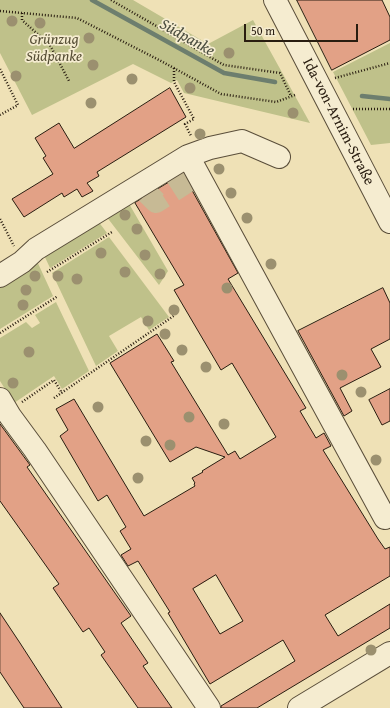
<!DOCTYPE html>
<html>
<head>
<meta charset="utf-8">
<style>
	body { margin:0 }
	#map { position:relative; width:390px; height:708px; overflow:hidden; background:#efe1b6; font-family:"Gentium Book Plus",serif }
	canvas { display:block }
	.scale { position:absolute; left:244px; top:24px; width:114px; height:18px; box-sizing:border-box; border:2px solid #291d10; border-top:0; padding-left:5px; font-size:12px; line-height:14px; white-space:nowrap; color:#291d10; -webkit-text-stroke:3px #f5ecd0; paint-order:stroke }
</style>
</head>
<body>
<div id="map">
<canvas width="390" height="708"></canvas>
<div class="scale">50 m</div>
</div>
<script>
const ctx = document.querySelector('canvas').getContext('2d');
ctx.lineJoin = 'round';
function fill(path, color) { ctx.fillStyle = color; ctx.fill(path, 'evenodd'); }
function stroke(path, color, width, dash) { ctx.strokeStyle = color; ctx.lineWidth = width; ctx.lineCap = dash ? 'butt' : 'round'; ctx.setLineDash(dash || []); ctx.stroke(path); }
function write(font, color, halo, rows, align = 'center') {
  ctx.font = font + ' "Gentium Book Plus",serif'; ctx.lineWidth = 3.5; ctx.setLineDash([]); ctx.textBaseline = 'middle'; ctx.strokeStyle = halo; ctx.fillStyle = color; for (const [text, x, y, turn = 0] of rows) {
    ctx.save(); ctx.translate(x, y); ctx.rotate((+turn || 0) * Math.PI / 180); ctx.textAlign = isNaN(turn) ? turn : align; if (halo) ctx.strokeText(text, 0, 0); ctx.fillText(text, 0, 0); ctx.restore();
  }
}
const green = new Path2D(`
	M0,0h133l75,44 45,-24 57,103 -126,-30 -7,-13 -6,3 -38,-19 -101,51 -32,-62z
	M390,43v100l-19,2 -38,-73z
	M128,202l40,69 -9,14 -53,-69z
	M98,221l9,12 -57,35 -6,-13z
	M109,237l60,80 -20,13 -8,-13 -32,19 9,15 -22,15 -44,-93z
	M36,259l17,37 -53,33v-48z
	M56,302l33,69 -27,18 -8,-13 -40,27 -14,-22v-43l26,-16 6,6 8,-5 -5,-8z`);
const stream = new Path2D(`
	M92,0l132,73 51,9
	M362,96l28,3`);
const building = new Path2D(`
	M297,0h85l8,17v23l-58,30z
	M170,88l16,29 -89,55 2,4 -12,7 6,8 -11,6 -5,-8 -13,8 -2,-4 -38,24 -12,-18 41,-25 -10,-16 3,-2 -11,-18 24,-15 15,25z
	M183,174l55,99 -10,6 78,129 -6,3 16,27 8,-5 7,13 -8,4 55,89 7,10 5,-2v29l-65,39 13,21 52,-32v24l-133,80h-36v-2l74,-45 -12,-21 -73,44 -42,-71 2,-1 -32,-51 -10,5 -7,-11 10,-6 -11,-18 6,-4 -19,-32 -9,6 -38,-65 8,-6 -12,-21 18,-10 70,117 51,-30 -1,-2 1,-1 -3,-5 11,-6 -1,-1 23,-14 -29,-10 -26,15 -60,-99 47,-29 17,27 -3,1 57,93 7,-4 5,8 36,-22 -44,-74 -11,7 -47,-80 10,-5 -49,-82zM216,575l27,46 -23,13 -27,-45z
	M383,288l7,15v36l-19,10 10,18 -41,21 12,23 -8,5 -46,-85z
	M390,389v32l-8,4 -13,-25z
	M0,424l30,41 -3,2 104,149 -10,7 27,40 -5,3 29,42h-34l-37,-53 4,-3 -16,-24 -6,4 -30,-44 6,-4 -59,-83z
	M0,613l20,30 42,65h-38l-24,-36z`);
const minorTunnel = new Path2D(`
	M147,193l9,9 34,-22`);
const path = new Path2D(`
	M111,0l113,65 56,8 11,23
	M0,11l77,7 84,43 60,33 55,8 19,-7
	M22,13v7l28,25 19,36
	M174,68v14l20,37 -9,5 6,12
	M0,69l18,36 -18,10
	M335,78l55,-15
	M353,109h37
	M0,219l14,27
	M47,272l65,-40
	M0,333l58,-37
	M54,398l121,-83
	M22,402l32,-22 8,13`);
const minor = new Path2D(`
	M275,0l115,222
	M188,156l22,-8 32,-7 37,16
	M0,276l22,-14 14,-13 152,-93 197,362
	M0,399l10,17 25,34 174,258
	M299,708l91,-55`);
const trees = [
	[12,21],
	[40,23],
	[89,38],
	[229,53],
	[93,65],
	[16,76],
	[132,79],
	[190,88],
	[91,103],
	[293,113],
	[200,134],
	[219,169],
	[231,193],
	[125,215],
	[247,218],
	[137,229],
	[101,253],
	[145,255],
	[271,264],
	[125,272],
	[160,274],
	[35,276],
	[58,276],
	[77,279],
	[227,288],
	[26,290],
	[23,305],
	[174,310],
	[148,321],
	[165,334],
	[182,350],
	[29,352],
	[206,367],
	[342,375],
	[13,383],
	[361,392],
	[98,407],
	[189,417],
	[224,424],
	[146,441],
	[170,445],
	[376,460],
	[138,478],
	[371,650]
];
const parkNames = [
	["Grünzug",54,40],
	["Südpanke",54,57]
];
const streetNames = [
	["Ida-von-Arnim-Straße",338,122,63]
];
const waterNames = [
	["Südpanke",187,38,29]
];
fill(green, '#bfc18a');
stroke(stream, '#6d7e6e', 4.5);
fill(building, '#e2a186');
stroke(building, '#291d10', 1);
stroke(minorTunnel, '#c7ba95', 22, [22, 11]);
stroke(minor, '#5a4e3a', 24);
stroke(path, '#291d10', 2.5, [1, 2]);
stroke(minor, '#f5ecd0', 22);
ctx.fillStyle = '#9b906f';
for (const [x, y] of trees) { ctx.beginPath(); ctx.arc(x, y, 5.5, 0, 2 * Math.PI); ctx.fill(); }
write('italic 15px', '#564e35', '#f5ecd0', parkNames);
write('15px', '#291d10', '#f5ecd0', streetNames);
write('italic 16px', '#4b4d3f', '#f5ecd0', waterNames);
</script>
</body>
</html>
